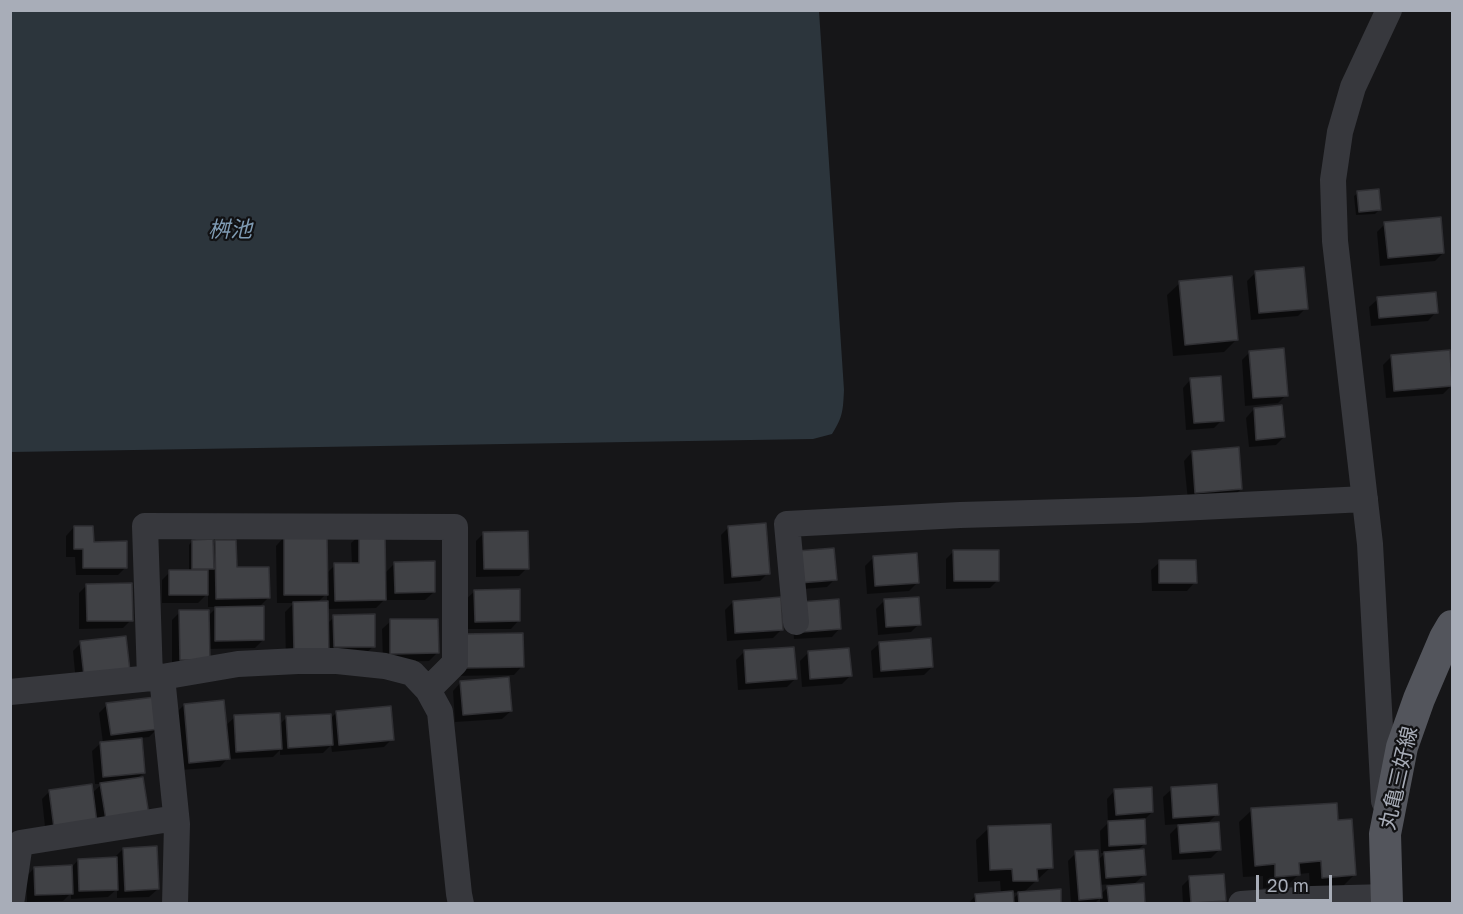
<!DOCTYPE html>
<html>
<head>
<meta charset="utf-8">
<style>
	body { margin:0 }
	#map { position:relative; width:1463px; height:914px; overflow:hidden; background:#161618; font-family:"Golos Text",sans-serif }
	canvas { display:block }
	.frame { position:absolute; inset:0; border:12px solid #a8adb8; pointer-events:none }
	.scale { position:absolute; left:1256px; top:875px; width:76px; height:27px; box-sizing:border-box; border:3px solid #a8adb8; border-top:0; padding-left:8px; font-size:18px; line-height:21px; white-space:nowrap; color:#a8adb8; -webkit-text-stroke:4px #111113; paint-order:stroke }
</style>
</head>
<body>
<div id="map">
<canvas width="1463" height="914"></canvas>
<div class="frame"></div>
<div class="scale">20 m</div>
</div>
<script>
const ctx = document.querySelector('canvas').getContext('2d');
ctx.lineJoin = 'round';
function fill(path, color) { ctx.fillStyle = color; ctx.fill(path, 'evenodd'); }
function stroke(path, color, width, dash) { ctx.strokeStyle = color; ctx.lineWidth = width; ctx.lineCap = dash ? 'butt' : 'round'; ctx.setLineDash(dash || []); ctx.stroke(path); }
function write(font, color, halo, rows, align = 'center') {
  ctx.font = font + ' "Golos Text","Noto Sans JP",sans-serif'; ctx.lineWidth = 4.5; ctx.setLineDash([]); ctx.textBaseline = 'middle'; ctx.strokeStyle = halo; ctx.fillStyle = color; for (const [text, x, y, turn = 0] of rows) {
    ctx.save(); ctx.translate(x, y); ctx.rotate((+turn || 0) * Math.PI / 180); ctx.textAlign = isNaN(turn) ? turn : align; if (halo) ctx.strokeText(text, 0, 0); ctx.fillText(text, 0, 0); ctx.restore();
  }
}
const water = new Path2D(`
	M10,11h809l25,379c-1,20 -1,27 -12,44l-19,5 -802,13z`);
const shadow = new Path2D(`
	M1358,193l21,17 -4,4 -19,1 -2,-19z
	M1385,224l58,29 -8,8 -55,5 -3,-34z
	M1256,272l50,36 -8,8 -47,4 -4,-39z
	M1180,283l57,56 -13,13 -51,4 -6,-61z
	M1378,299l58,13 -8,9 -57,5 -2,-19z
	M1250,352l36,43 -8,8 -33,3 -3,-46z
	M1391,357l61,28 -9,9 -57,4 -3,-33z
	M1191,379l31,41 -8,8 -28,2 -3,-42z
	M1254,409l30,28 -8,8 -27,2 -3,-29z
	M1192,452l49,37 -8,8 -45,4 -4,-40z
	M74,527l18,16 34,24 -8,8h-42l-1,-18h-9v-21z
	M729,527l39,46 -8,8 -36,3 -3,-49z
	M484,533l43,35 -8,8 -43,1v-36z
	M360,535l24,39 11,-11 39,29 -9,8h-38v-3l-11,11 -49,1v15l7,-7 40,29 -9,8 -79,9 -1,-51 9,-9h-17l-1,-57 8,-9 42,37 9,-9 17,-1 -1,-21zM327,593v10h-10z
	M192,541l20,4 3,-3 20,26 33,30 -10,10 5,32 -8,8 -47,1 -36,19v-48l8,-8 28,4 9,-9h-9v-14l-10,10h-36v-23l8,-8h19v-27z
	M833,550l2,29 -8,8 -36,3z
	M954,551l44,29 -8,8 -44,1v-30z
	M873,558l44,25 -8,8 -42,3 -2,-28z
	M1160,562l35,20 -8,9h-35l-1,-21z
	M87,585l44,35 -8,8 -44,1v-36z
	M475,591l44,29 -8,9h-44l-1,-30z
	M884,601l35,23 -8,8 -33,3 -2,-26z
	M733,602l49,27 -9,9 -46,3 -2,-31z
	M792,611l48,17 -8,9 -38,2z
	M391,621l46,32 -8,8 -46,1 -1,-33z
	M125,638l-49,45 -3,-32 8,-8z
	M453,643l69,23 -8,9 -60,1z
	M880,643l52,24 -8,8 -51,3 -2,-27z
	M744,652l51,27 -8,8 -49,3 -2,-30z
	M808,653l42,23 -8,8 -40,3 -2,-26z
	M461,682l50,29 -9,8 -47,3 -2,-31z
	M107,705l50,24 -8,8 -9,1 3,35 -7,7 11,34 -101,22 -4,-37 8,-8 42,2 10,-9h-7l-3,-33 9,-8h2l-4,-30z
	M184,705l41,21 10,-9 44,8 7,-7 44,1 7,-7 55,27 -8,8 -52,5 -1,-7 -8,8 -43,2v-5l-7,7 -46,2 -7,8 -39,3 -5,-57z
	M1172,789l45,25 -10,10 12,26 -8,8 -39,2 -2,-26 10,-10 -15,1 -2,-28z
	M1115,790l37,22 -9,9 2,22 -8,8 7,24 -11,10 11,19h-44v-6l-6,6h-23l-3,-43 8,-8 22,7 7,-7h-4l-1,-22 8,-8 -1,-24zM1111,884l-11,11 -1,-10z
	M1252,810l85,11 17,54 -12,12 -32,2 -1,-16 -10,1 -13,13 -23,1v-12l-20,1 -4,-55z
	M989,828l62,39 -28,26 37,11h-92l8,-9 25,-2 -1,-12 -22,1 -2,-42zM1020,892l-8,8v-7z
	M123,849l35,40 -9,8 -32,1v-9l-9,8 -37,2v-6l-8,8 -36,1 -1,-25 8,-9 38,-1 6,-7 37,-3z
	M1190,878l35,22 -4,4h-38l-1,-18z`);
const building = new Path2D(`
	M1379,189l2,21 -22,2 -2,-21z
	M1441,217l3,36 -56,5 -4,-36z
	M1304,267l4,42 -49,4 -4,-42z
	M1232,276l6,64 -53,5 -6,-64z
	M1436,292l2,21 -59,5 -2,-21z
	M1284,348l4,48 -35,2 -4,-47z
	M1450,350l2,36 -58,5 -3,-36z
	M1221,376l3,45 -30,2 -4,-45z
	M1282,405l3,32 -29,3 -2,-32z
	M1239,447l3,42 -47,4 -3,-42z
	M766,523l4,51 -38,3 -4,-51z
	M74,526h19l1,16 33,-1v27h-44v-19h-9z
	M528,531l1,38h-45l-1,-37z
	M385,533l1,67 -51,1 -1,-38h25v-29z
	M327,535l1,60h-44v-59z
	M213,539l1,30h-22v-29z
	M215,540h21l1,27h32l1,31 -54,1z
	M834,548l3,32 -38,3 -2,-32z
	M953,550h46v31h-45z
	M917,553l2,30 -44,3 -2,-30z
	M1159,560h37l1,23h-38z
	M435,561v31l-40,1 -1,-31z
	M169,570h39v25h-39z
	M132,583l1,38h-46l-1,-37z
	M520,589v32l-45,1 -1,-32z
	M781,597l2,33 -48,3 -2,-32z
	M919,597l2,28 -35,2 -2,-28z
	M839,599l2,30 -39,3 -2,-30z
	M328,601l1,54h-35l-1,-53z
	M264,606v34l-49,1v-34z
	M179,610h30l1,50h-30z
	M375,614v33h-41l-1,-32z
	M390,619h48l1,34 -49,1z
	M523,633l1,34 -62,1 -1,-34z
	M126,636l4,35 -46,5 -4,-35z
	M931,638l2,29 -52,4 -2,-29z
	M794,647l3,32 -51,4 -2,-33z
	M849,648l3,28 -42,3 -2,-28z
	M509,677l3,34 -49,4 -3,-34z
	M155,697l4,32 -48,6 -5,-32z
	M224,700l6,59 -41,4 -5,-59z
	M391,706l3,34 -55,5 -3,-34z
	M280,713l2,36 -46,3 -2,-37z
	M331,714l2,31 -45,3 -2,-32z
	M142,738l3,35 -42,4 -3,-35z
	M143,777l6,38 -43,5 -6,-37z
	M92,784l5,39 -43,5 -5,-38z
	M1217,784l2,31 -46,3 -2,-31z
	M1152,787l1,25 -37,3 -2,-26z
	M1337,803l1,17 14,-1 4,56 -34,3 -1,-17 -22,2 1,12 -25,2v-13l-20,2 -4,-58z
	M1145,819l1,25 -37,2 -1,-25z
	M1219,822l2,28 -41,3 -2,-28z
	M1051,824l2,44 -16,1 1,12h-25l-1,-12 -22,1 -2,-44z
	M157,846l2,43 -34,2 -2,-43z
	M1144,849l2,26 -40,3 -2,-26z
	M1098,850l4,48 -23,2 -4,-49z
	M117,857l1,33 -39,1 -1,-32z
	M72,865l1,29 -38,1 -1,-28z
	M1224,874l2,27 -35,2 -2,-27z
	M1144,883l1,21h-36l-2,-18z
	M1061,889v15h-42l-1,-12z
	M1013,891l1,13h-38l-1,-10z`);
const minor = new Path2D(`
	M796,622l-9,-98 173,-9 178,-5 227,-11
	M162,677l15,147 -2,80
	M150,678l-5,-152 310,1v136l-27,27
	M10,692l152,-15 76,-13 60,-3h39l48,5 27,7 16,17 12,22 19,182 2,10
	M1384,801l-14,-257 -35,-303 -2,-61 7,-48 13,-45 36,-77
	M11,904l9,-61 156,-25
	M1241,904l71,-5 75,-2`);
const major = new Path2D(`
	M1387,904l-2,-70 17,-87 17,-48 26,-61 7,-12`);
const streetNames = [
	["丸亀三好線",1399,778,-77]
];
const waterNames = [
	["桝池",230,230]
];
fill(water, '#2c353c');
fill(shadow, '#0007');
fill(building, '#404145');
stroke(building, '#303034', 1.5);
stroke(minor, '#37383d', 26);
stroke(major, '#53555c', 32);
write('21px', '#a8adb8', '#111113', streetNames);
write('italic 22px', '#7f9bb3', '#111113', waterNames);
</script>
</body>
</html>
